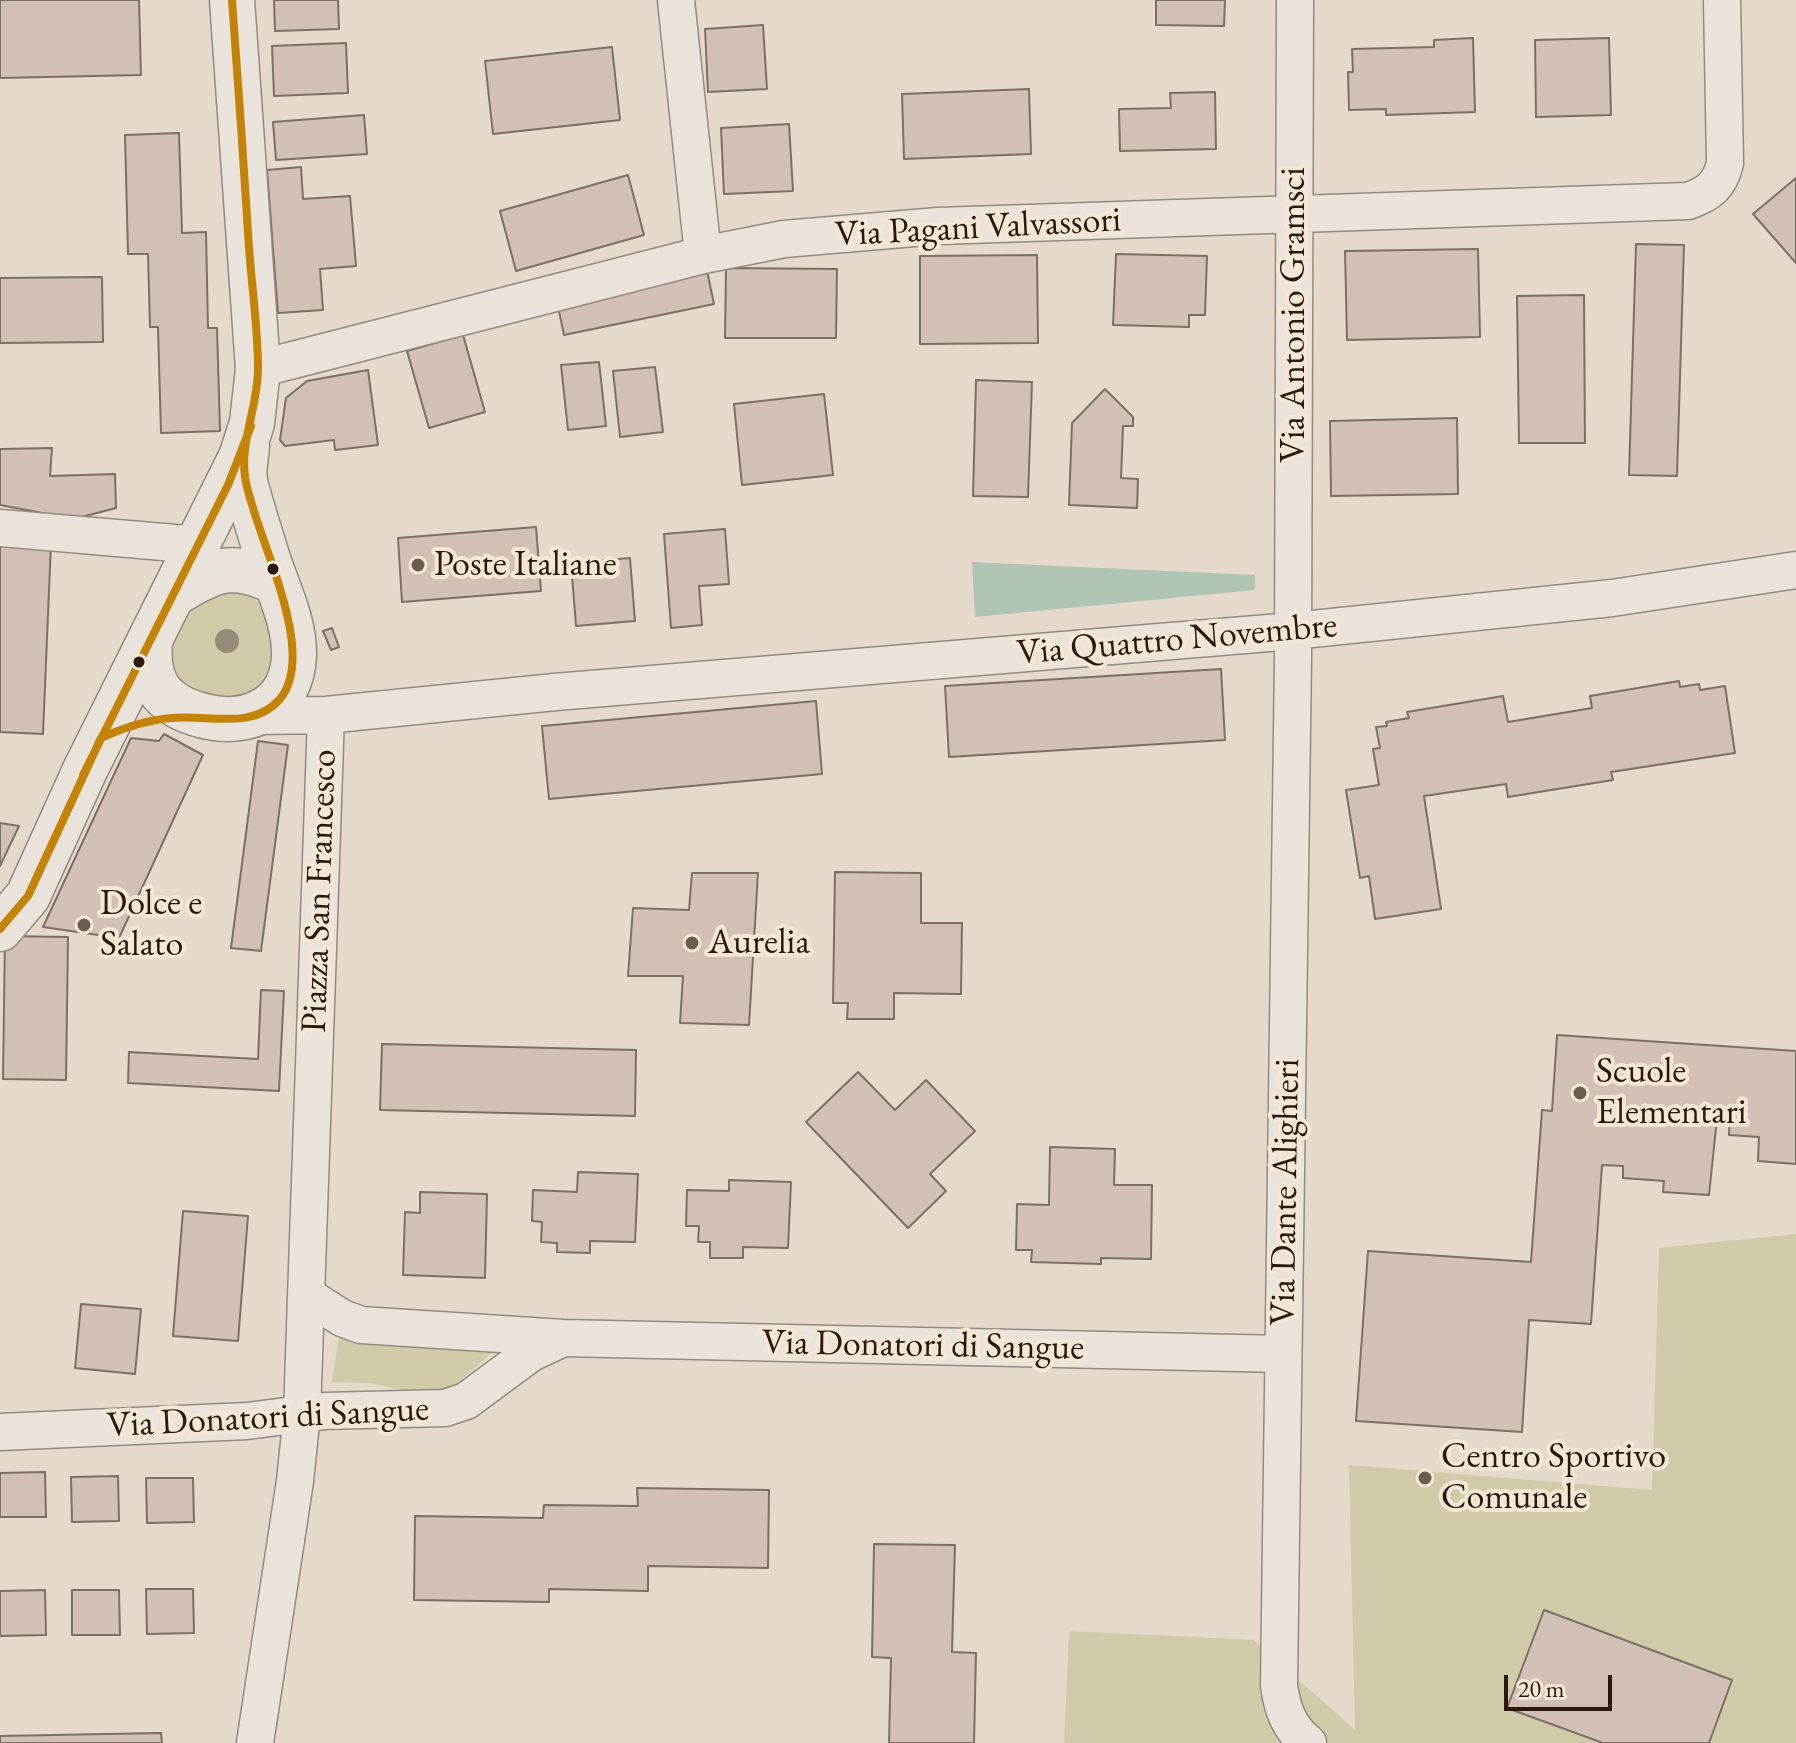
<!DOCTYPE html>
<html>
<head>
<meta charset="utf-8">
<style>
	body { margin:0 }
	#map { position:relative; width:1796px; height:1743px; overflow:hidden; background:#e4d9ca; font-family:"EB Garamond",serif }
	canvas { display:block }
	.scale { position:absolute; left:1504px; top:1675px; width:108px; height:36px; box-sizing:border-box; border:4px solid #2a1910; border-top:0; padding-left:10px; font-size:24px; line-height:28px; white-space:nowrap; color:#2a1910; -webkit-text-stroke:6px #f4e7d5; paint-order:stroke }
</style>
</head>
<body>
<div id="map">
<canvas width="1796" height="1743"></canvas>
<div class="scale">20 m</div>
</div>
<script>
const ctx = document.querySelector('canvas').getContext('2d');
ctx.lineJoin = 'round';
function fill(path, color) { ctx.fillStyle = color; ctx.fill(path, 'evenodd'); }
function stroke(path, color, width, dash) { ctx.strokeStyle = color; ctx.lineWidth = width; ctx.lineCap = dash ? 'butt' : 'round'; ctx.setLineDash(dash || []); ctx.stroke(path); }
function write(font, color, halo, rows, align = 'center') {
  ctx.font = font + ' "EB Garamond",serif'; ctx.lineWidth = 8; ctx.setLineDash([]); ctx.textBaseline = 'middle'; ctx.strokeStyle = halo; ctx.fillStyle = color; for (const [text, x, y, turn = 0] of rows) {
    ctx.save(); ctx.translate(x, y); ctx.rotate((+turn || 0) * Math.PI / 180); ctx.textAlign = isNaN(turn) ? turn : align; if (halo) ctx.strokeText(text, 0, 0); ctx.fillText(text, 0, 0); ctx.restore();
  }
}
const green = new Path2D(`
	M214,590c9,1 22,0 31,3 17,6 21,25 24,40 9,45 -16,72 -63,63 -42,-8 -41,-53 -22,-84 6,-9 21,-16 30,-22z
	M1796,1234v509h-732l5,-112 185,9 101,90 -6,-265 303,25 7,-242z
	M339,1336l159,12 -47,40 -45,3 -36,-8 -38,-1z`);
const water = new Path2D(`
	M972,562l283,13v15l-280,27z`);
const building = new Path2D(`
	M0,0h139l2,75 -141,3z
	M274,0h64l1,29 -64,2z
	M1156,0h69l-1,26 -68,-1z
	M763,25l4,64 -59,3 -3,-63z
	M1473,38l2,74 -89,3v-6l-37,1 -1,-38h5l-1,-23 82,-2v-7z
	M1609,38l2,77 -75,2 -1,-77z
	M346,43l2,50 -74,3 -2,-50z
	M612,47l8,73 -127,14 -8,-73z
	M1029,89l2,65 -127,5 -2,-65z
	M1215,92l1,57 -96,2 -1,-42 52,-1 -1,-15z
	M364,115l3,39 -91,6 -3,-38z
	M789,124l4,67 -69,3 -3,-66z
	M179,133l3,100 24,-1 2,96h9l3,103 -59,2 -3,-106h-8l-2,-73h-20l-3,-119z
	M301,167l2,32 47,-3 6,70 -36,3 3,41 -45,3 -11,-143z
	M628,175l16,60 -128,36 -16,-60z
	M1796,178v85l-43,-49z
	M1636,244l48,1 -7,231 -48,-1z
	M1478,249l2,88 -133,3 -2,-89z
	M1116,254l91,2 -2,59h-16v12l-76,-2z
	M1037,255l1,88 -118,1v-88z
	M706,266l8,38 -150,31 -8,-38z
	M726,268l111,1 -1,69h-111z
	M102,277l1,65 -103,1v-65z
	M1584,295l1,148h-66l-2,-147z
	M463,335l22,77 -56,16 -22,-77z
	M599,362l7,64 -38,4 -7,-65z
	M655,367l8,65 -43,5 -7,-66z
	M368,370l10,75 -43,5 -1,-10 -49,6 -5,-6 6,-42 21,-17z
	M976,380l56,2 -4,115 -55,-1z
	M1105,389l28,28v9h-10l-2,52 17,1 -1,29 -68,-3 3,-82z
	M824,394l9,81 -91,10 -8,-81z
	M1457,418l1,76 -127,2 -1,-75z
	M52,448l-2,28 65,-2 1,34 -42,11 -74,-14v-56z
	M536,527l5,64 -139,11 -4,-64z
	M725,529l4,55 -30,2 3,39 -31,3 -7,-94z
	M0,540l51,3 -8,191 -43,-2z
	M630,558l5,63 -59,5 -5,-63z
	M332,628l7,19 -8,3 -8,-19z
	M1221,669l4,71 -276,17 -4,-71z
	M1679,681l1,6 19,-3 1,6 25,-4 10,67 -124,19 2,8 -105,17 -2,-13 -82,12 17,113 -66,10 -6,-43 -9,2 -14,-88 33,-5 -6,-36 7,-1 -4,-21 11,-1 -1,-4 23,-4 -2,-6 96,-16 5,26 84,-14 -2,-12z
	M816,701l6,73 -273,25 -7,-73z
	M164,734l39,21 -84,183 -76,-11 88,-189 28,3z
	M258,741l30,4 -27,206 -30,-3z
	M0,823l19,3 -19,40z
	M835,872l86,1v50h41l-1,71 -67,-1v26h-47l1,-16h-15z
	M692,873h66l-9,152 -69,-2 3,-47h-55l5,-68 56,2z
	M5,936l63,1 -2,143 -63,-1z
	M261,990l23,1 -5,100 -151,-8 1,-31 129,7z
	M1557,1035l239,16v113l-38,-3 1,-24 -30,-2 1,-25 -12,-1 -9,86 -46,-3 1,-11 -41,-3v-12l-21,-1 -11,159 -62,-4 -7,112 -166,-11 12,-170 163,11 11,-152 10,1z
	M382,1044l254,6 -1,66 -255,-6z
	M858,1072l37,38 31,-30 49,51 -45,43 16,17 -38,37 -102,-106z
	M1050,1147l65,2 -1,36h38l-1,74 -50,-1v6l-70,-2 1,-12h-16l1,-46 32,1z
	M578,1172l60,2 -3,68 -45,-1v12l-33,-1v-9l-16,-1 1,-20 -10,-1 1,-31 44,2z
	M729,1180l62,2 -3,66 -45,-1v11h-33v-16h-12l1,-16h-13l1,-36 42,1z
	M420,1192l67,2 -2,84 -82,-3 2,-63 15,1z
	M183,1211l65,5 -10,125 -65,-5z
	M81,1304l60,5 -6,65 -60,-6z
	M45,1472l1,45h-46v-44z
	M118,1476l1,45 -47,1 -1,-45z
	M146,1478h47l1,44 -47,1z
	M637,1488l132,2 -1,78 -120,-2v25l-99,-2v13l-135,-2 1,-84 128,2 1,-13 94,1z
	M874,1544l81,1 -3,107 24,1 -2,90h-85l2,-85 -19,-1z
	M146,1589h47l1,44 -47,1z
	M45,1590l1,45 -46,1v-45z
	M72,1590h47l1,45h-48z
	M1544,1610l188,70 -23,63h-106l-96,-35z
	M161,1733l1,10h-162v-7z`);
const minor = new Path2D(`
	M676,0l27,255
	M1295,0l-2,657 -14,1028c3,24 10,43 29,58
	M258,369l445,-114 81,-16 154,-13 750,-25c21,-7 32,-16 37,-38l-3,-163
	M0,528l198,17
	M256,716l70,-1 229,-23 738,-61 319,-33 184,-28
	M308,1296l34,22 19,7 202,13 720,16
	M0,1432l247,-11 78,-10 120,-3 21,-7 65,-48 32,-15
	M255,1743l40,-262 7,-67 24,-699`);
const tertiary = new Path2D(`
	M174,594c33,-20 53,-33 92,-16
	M150,641c-1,16 -1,32 8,47 11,16 27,23 46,28 45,11 88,-9 90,-60 1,-33 -15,-64 -25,-94 -8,-25 -16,-51 -23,-76l-2,-12 3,-28
	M0,929l28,-33 57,-126 156,-313 11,-34 6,-54 -26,-369`);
const bus1 = new Path2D(`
	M83,775l145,-290 23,-59
	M0,929l28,-33 73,-158c22,-10 45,-18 70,-20 36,-4 81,13 109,-19 40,-49 -27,-167 -35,-222 -5,-36 13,-71 13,-108 0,-40 -6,-81 -9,-121 -5,-83 -11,-165 -17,-248`);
const trees = [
	[227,641]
];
const markers = [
	[418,565,8,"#6b5c51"],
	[273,569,7,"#2a1910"],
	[139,662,7,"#2a1910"],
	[84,925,8,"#6b5c51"],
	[692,943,8,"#6b5c51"],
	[1580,1093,8,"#6b5c51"],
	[1425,1478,8,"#6b5c51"]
];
const streetNames = [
	["Via Pagani Valvassori",978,228,-3],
	["Via Antonio Gramsci",1294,315,-90],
	["Via Quattro Novembre",1177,640,-5],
	["Piazza San Francesco",320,891,-88],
	["Via Dante Alighieri",1286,1192,-89],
	["Via Donatori di Sangue",923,1346,1],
	["Via Donatori di Sangue",268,1418,-3]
];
const poiNames = [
	["Poste Italiane",434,565],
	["Dolce e",100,904],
	["Salato",100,945],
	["Aurelia",708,943],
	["Scuole",1596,1072],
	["Elementari",1596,1113],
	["Centro Sportivo",1441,1457],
	["Comunale",1441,1498]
];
fill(green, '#d1caa8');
fill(water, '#b0c4b6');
fill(building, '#d2bfb6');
stroke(building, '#797168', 2);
stroke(minor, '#938b81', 39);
stroke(tertiary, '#938b81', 47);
stroke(minor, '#e9e3dc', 36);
stroke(tertiary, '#e9e3dc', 44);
stroke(bus1, '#c48304', 8);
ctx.fillStyle = '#968a78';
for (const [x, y] of trees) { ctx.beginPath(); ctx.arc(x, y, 12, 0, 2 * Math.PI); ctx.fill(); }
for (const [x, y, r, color] of markers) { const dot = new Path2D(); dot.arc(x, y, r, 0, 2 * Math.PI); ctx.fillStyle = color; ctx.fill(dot); stroke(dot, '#f4e7d5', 3); }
write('36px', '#2a1910', '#f4e7d5', streetNames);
write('36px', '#2a1910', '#f4e7d5', poiNames, 'left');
</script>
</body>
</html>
